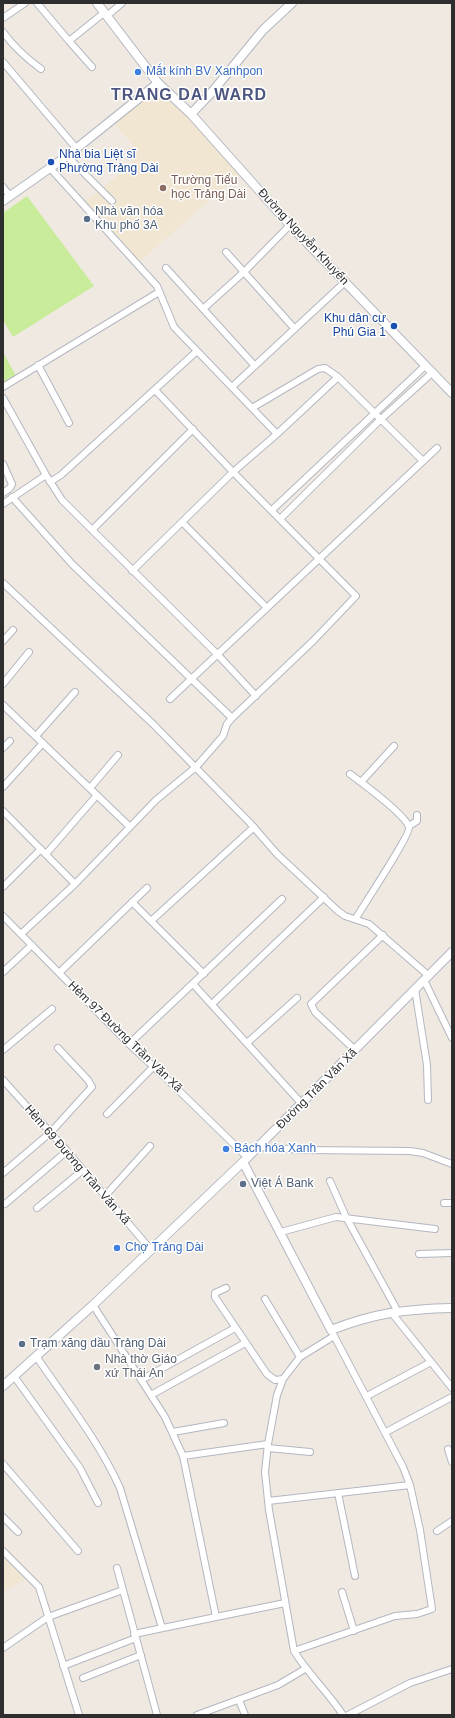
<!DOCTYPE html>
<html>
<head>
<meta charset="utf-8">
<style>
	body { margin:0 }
	#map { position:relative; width:455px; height:1718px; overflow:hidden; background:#efe9e1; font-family:Helvetica,sans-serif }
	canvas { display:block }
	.frame { position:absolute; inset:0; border:4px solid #2e2e2e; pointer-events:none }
</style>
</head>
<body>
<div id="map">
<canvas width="455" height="1718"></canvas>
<div class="frame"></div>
</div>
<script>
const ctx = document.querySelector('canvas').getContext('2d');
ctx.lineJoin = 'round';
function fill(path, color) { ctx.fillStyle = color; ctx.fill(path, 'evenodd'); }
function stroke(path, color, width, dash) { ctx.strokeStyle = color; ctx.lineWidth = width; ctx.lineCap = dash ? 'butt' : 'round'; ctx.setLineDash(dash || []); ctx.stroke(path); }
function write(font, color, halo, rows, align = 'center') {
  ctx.font = font + ' Helvetica,sans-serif'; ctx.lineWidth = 3; ctx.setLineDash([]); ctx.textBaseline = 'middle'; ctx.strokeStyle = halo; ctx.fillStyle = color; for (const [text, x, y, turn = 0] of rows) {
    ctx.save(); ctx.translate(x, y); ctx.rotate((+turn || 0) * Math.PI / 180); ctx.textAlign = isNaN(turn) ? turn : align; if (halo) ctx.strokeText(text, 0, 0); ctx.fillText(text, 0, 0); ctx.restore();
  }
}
const education = new Path2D(`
	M158,88l30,29 52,57 -102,89 -54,-60 49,-40 -1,-3 6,-9 -24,-28z
	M3,1554l24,24 -24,14z`);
const pitch = new Path2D(`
	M27,196l67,90 -81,51 -10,-17v-107z
	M3,352l13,24 -13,8z`);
const minor = new Path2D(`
	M37,3l32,38
	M108,15l14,-12
	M3,18l22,-15
	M3,32c11,15 23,26 38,37
	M3,62l73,86
	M92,67l-23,-26 36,-29
	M67,156l45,45
	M50,168l107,118 17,41 103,107
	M3,187l7,9
	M226,252l68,76
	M166,268l89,98
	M203,309l41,-37 46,-47
	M38,365l31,58
	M3,387l156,-95
	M232,387l113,-105
	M3,398l43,77 16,25 156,155 38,41
	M252,408l66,-39 7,-1 13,9 85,84
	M3,464l9,20 -2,4 -7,5
	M50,482l11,-7 136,-124
	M12,497l60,67 160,154
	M3,504l43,-29
	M272,510l154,-145
	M280,519l100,-99 53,-48
	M183,523l84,85
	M92,530l101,-101
	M132,571l101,-99 44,-38 61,-57
	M3,583l150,141 97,99 27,31 61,57 7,5 24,8 60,52
	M3,641l10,-11
	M3,684l26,-32
	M170,699l267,-251
	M3,705l127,122
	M36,736l39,-44
	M3,748l7,-7
	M350,774c12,9 55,40 59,53 2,7 -46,79 -53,91
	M361,782l33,-36
	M3,787l40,-44
	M90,788l28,-33
	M3,811l72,73
	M409,826l8,-5v-6
	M46,854l51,-59
	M3,887l38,-38
	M132,902l72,72
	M3,916l126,128 37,34 82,80
	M151,921l103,-94
	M21,934l54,-50 81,-84 40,-33 27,-31 4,-12 5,-6 81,-77 43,-45 -123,-124 -78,-82
	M3,972l29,-27
	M59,973l88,-85
	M424,980l28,58
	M193,984l109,120
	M415,989l12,76 1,35
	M212,1004l112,-107
	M247,1043l50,-45
	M129,1044l153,-145
	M3,1050l49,-41
	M355,1050l-40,-38 -4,-8 72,-69
	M3,1080l64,71 84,99
	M107,1114l47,-48
	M259,1147l45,3 106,1 13,2 29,11
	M3,1173l48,-41 39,-43 2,-2 -4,-7 -30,-32
	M330,1181l16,36 51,93
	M105,1196l45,-50
	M444,1203h8
	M5,1204l62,-53
	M37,1208l46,-38
	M281,1232l55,-15 99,12
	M419,1254l33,-1
	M226,1288l-11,5v4l52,77 8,6 8,-1
	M265,1299l35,58
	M93,1305l72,112 18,39 33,161 -82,17
	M391,1312l61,76
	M334,1336l-34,21 -17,22 -6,16 -9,49 -3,28 4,38 25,141c14,23 34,41 49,64
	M36,1356c29,43 63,85 84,132l42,140
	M14,1376l66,92 18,35
	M141,1380l94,-52
	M151,1395l94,-52
	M367,1396l64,-34
	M173,1432l51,-9
	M386,1432l66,-35
	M268,1448l42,4
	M448,1449l4,13
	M183,1456l85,-12
	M3,1464l75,87
	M338,1493l17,83
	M268,1501l142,-16
	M3,1517l15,15
	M437,1531l15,-10
	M3,1551l36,36 40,128
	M117,1568l40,147
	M342,1592l12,39
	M216,1617l69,-14
	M3,1648l45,-31 75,-27
	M294,1651l101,-35 22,-2 15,-5 -12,-79 -10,-45 -7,-18 -72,-137
	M63,1666l73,-28
	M83,1678l58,-23
	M239,1700l6,15
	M197,1715l81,-30 27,-16
	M348,1715l62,-32 42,-14`);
const tertiary = new Path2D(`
	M97,3l61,80 33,31 99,111 162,168
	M191,114l21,-22 51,-62 29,-27
	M3,201l64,-45 91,-73
	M243,1162l88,168c44,-17 74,-21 121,-22
	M3,1386l90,-81 150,-143 209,-210`);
const markers = [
	[138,72,4,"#3f7fe0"],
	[51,162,4,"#1a4fb4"],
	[163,188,4,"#8d6e63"],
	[87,219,4,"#5c6f8a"],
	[394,326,4,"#1a4fb4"],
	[226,1149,4,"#3f7fe0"],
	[243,1184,4,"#5c6f8a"],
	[117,1248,4,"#3f7fe0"],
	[22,1344,4,"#5c6f8a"],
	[97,1367,4,"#6b7280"]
];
const shopNames = [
	["Mắt kính BV Xanhpon",146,72],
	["Bách hóa Xanh",234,1149],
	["Chợ Trảng Dài",125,1248]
];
const transitNames = [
	["Nhà bia Liệt sĩ",59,155],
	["Phường Trảng Dài",59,169],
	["Khu dân cư",386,319,"right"],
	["Phú Gia 1",386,333,"right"]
];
const educationNames = [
	["Trường Tiểu",171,181],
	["học Trảng Dài",171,195]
];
const serviceNames = [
	["Nhà văn hóa",95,212],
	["Khu phố 3A",95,226],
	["Việt Á Bank",251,1184],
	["Trạm xăng dầu Trảng Dài",30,1344]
];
const streetNames = [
	["Đường Nguyễn Khuyến",303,237,47],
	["Hẻm 97 Đường Trần Văn Xã",125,1037,44],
	["Đường Trần Văn Xã",317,1089,-45],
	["Hẻm 69 Đường Trần Văn Xã",77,1165,49]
];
const worshipNames = [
	["Nhà thờ Giáo",105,1360],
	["xứ Thái An",105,1374]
];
const districtNames = [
	["TRANG DAI WARD",189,96]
];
fill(education, '#f0e6d1');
fill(pitch, '#c9ec9a');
stroke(minor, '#b4b7c1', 8);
stroke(tertiary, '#b4b7c1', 10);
stroke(minor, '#fff', 6);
stroke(tertiary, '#fff', 8);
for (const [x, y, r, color] of markers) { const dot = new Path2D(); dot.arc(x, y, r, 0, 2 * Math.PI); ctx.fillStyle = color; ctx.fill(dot); stroke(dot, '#fff', 1.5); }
write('12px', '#366cbe', '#fff', shopNames, 'left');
write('12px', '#164399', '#fff', transitNames, 'left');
write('12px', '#785e54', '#fff', educationNames, 'left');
write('12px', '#4e5e75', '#fff', serviceNames, 'left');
write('12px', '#2e2e2e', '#fff', streetNames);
write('12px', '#5b616d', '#fff', worshipNames, 'left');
ctx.letterSpacing = '1px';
write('bold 16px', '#4d5680', '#fff', districtNames);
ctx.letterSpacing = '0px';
</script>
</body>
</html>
